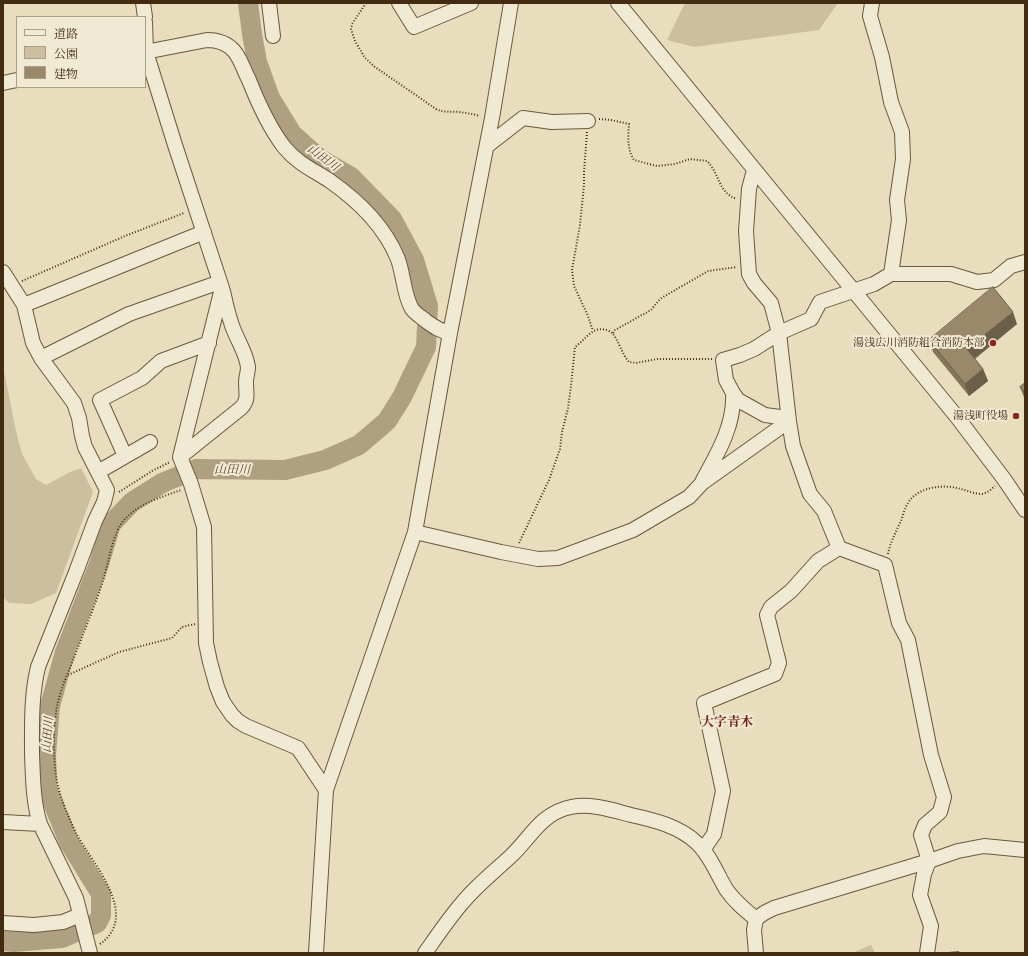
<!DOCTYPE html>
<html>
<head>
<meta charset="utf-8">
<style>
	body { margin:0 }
	#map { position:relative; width:1028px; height:956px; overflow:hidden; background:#e8ddbc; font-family:"Libre Caslon Text","Noto Serif JP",serif }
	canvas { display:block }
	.frame { position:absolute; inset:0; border:4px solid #432b12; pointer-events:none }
	.legend { position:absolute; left:16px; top:16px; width:130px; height:72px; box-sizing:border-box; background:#f0e9d3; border:1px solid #ab9d86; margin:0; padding:5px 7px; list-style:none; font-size:12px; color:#432b12 }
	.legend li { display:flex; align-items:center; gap:8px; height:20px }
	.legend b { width:20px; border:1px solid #ab9d86 }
</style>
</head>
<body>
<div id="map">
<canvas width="1028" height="956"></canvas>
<div class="frame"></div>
<ul class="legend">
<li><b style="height:5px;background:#f0e9d3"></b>道路</li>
<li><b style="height:11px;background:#ccbf9f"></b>公園</li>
<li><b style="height:11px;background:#99886a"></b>建物</li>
</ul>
</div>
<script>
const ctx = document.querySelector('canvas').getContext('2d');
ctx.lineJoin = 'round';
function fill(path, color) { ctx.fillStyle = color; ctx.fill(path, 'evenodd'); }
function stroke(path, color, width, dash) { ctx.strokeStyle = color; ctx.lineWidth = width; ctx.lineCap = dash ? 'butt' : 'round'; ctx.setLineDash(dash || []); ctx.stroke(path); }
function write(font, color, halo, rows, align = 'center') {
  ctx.font = font + ' "Libre Caslon Text","Noto Serif JP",serif'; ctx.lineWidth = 4; ctx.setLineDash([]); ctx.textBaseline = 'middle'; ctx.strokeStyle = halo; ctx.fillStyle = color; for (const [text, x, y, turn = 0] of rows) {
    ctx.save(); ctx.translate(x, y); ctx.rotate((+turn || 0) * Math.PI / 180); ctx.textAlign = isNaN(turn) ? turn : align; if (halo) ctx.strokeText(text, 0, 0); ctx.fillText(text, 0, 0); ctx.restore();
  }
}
const green = new Path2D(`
	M685,3h153l-19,27 -125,17 -27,-7z
	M3,366l13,65 6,23 14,25 10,6 24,-13 11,-4 12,24 -37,101 -25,11 -22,-1 -6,-6z
	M871,945l4,8h-23z`);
const river = new Path2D(`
	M3,941l11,1 48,-4 35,-15 4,-8v-21l-32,-52 -22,-54 -1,-33 4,-49 15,-54 34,-88 12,-40 21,-22 30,-19 34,-14 89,1 40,-10 34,-15 28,-24 15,-24 24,-50 2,-41 -14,-46 -22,-41 -41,-42 -31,-18 -28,-25 -22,-36 -13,-36 -5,-28 -4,-31`);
const path = new Path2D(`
	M366,3l-14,21 -1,5 4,12 10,17 10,9 61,42c8,4 15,2 23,3 7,1 14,2 21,4
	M599,119l12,1 18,4c-1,12 -2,25 5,36l23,6 18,-2 15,-5 17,2c13,13 11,32 30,38
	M587,132l-3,40v13l-4,40 -8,45 2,16 14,30 5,15
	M22,281l103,-45 59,-23
	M613,333l2,-3 36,-20 9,-11 48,-28 29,-4
	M119,492l33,-21 18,-9
	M519,543l30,-63 11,-31 2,-17 6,-24 3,-22 4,-39c7,-5 13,-13 19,-16 5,-3 14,-2 18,2 6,6 10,21 17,29l7,1 21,-4h55
	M888,554c2,-11 7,-20 12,-31 3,-6 4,-14 8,-20 10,-17 37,-19 53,-14 7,2 14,5 21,5 5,-1 10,-5 13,-8
	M68,675l51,-23 53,-14 10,-11 13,-3
	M100,944c41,-29 -8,-81 -24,-111 -8,-17 -15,-33 -19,-51 -4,-24 -4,-52 0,-76 3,-14 9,-29 15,-43 10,-27 22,-54 31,-82 6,-18 9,-48 22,-62 15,-16 37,-22 56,-29`);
const minor = new Path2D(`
	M143,3l2,14
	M269,3l4,33
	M399,3l15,24 57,-24
	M618,3l339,414 47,62 21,31
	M872,3l-2,13 12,41 9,45 11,30 1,27 -6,41 2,20 -8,54
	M145,22l1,30 29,93 47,143 -42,169 11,27 13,43 2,116 4,19 7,25 6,15 9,13 6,6 8,5 52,22 28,42
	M145,52l62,-12c10,0 20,3 27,11 7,8 10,20 15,29 9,23 20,47 35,67 13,16 29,23 46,34 27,19 54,45 67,76 7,16 6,37 15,52 4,5 9,8 14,12 8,6 14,10 24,12
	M3,83l14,-3
	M487,146l36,-28 29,4 36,-1
	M754,170l-5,19 -3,42 3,43 5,9 17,20 8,30 10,88 4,25 17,48 14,17 15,37 46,17 14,58 9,17 23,115 13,42 -4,15 -15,13 -4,10 8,26 -5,13 -4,21 11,31 -4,27
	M3,272l21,33 9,38 8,15 33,45 5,15 3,18 3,11 22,43 -3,12 -9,19 -19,51 -38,95c-7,29 -6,57 -6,87 1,23 1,48 8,70l36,74 14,55
	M24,305l180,-73
	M41,358l88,-44 91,-32
	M789,421l-9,-4 -15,-2 -27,-15 -5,-7 -7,-13 -3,-20 17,-5 14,-6 25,-16 32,-14 9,-17 54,-18 17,-10h60l26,8 17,-2 17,-14 14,-4
	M125,456l-25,-56 42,-22 19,-17 48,-18
	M180,457l61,-49c8,-8 5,-15 5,-26 0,-5 2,-9 2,-15 -2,-14 -8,-22 -13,-34 -6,-13 -9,-28 -12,-42
	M98,472l52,-30
	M703,480c15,-27 32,-56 30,-87
	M415,532l86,20 37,7 20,-1 75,-28 56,-33 13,-14 87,-62
	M3,822l37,2
	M703,850l11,-16 9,-43 -19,-88 71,-29 4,-11 -12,-48 4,-8 20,-16 27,-30 21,-13
	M3,923l31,2 29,-3 17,-7
	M316,953l10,-163 89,-258 35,-199 42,-215 19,-115
	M425,953c12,-17 24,-35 38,-51 14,-17 32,-31 48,-46 20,-19 30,-43 60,-49 20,-4 41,3 60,8 23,5 48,11 66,28 13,12 20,31 29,46 8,12 19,21 30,30
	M756,953l-2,-23 2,-11 8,-6 10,-5 155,-47 29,-10 26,-5 41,4`);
const wall = new Path2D(`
	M1017,324l-42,35 8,10 5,12 -19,15 -36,-44 -4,-12z
	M1025,383v17l-5,-13z`);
const shadedWall = new Path2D(`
	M1013,312l4,12 -46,37 -4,-12z
	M983,369l5,12 -19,15 -4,-12z`);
const building = new Path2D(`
	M993,287l20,25 -46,37 16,20 -18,15 -36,-44z
	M1025,383v10l-5,-6z
	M959,952v1h-17z`);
const markers = [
	[993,343,4,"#8f2418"],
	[1016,416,4,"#8f2418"]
];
const poiNames = [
	["湯浅広川消防組合消防本部",985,343],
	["湯浅町役場",1008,416]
];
const waterNames = [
	["山田川",323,158,36],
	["山田川",232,470,1],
	["山田川",48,735,-86]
];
const quarterNames = [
	["大字青木",727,722]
];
fill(green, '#ccbf9f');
stroke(river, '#b0a082', 20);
stroke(minor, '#6c583c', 16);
stroke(path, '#432b12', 2, [1, 2]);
stroke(minor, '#f0e9d3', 14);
fill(wall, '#84755b');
fill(shadedWall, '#6b5f4a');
fill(building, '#99886a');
stroke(building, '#6b5f4a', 1);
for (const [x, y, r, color] of markers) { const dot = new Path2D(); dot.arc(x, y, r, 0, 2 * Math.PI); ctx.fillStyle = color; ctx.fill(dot); stroke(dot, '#f0e9d3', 1.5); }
write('11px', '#432b12', '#f0e9d3', poiNames, 'right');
write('italic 12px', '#5e482e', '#f0e9d3', waterNames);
write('bold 13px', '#7a1f14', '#f0e9d3', quarterNames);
</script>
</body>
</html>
